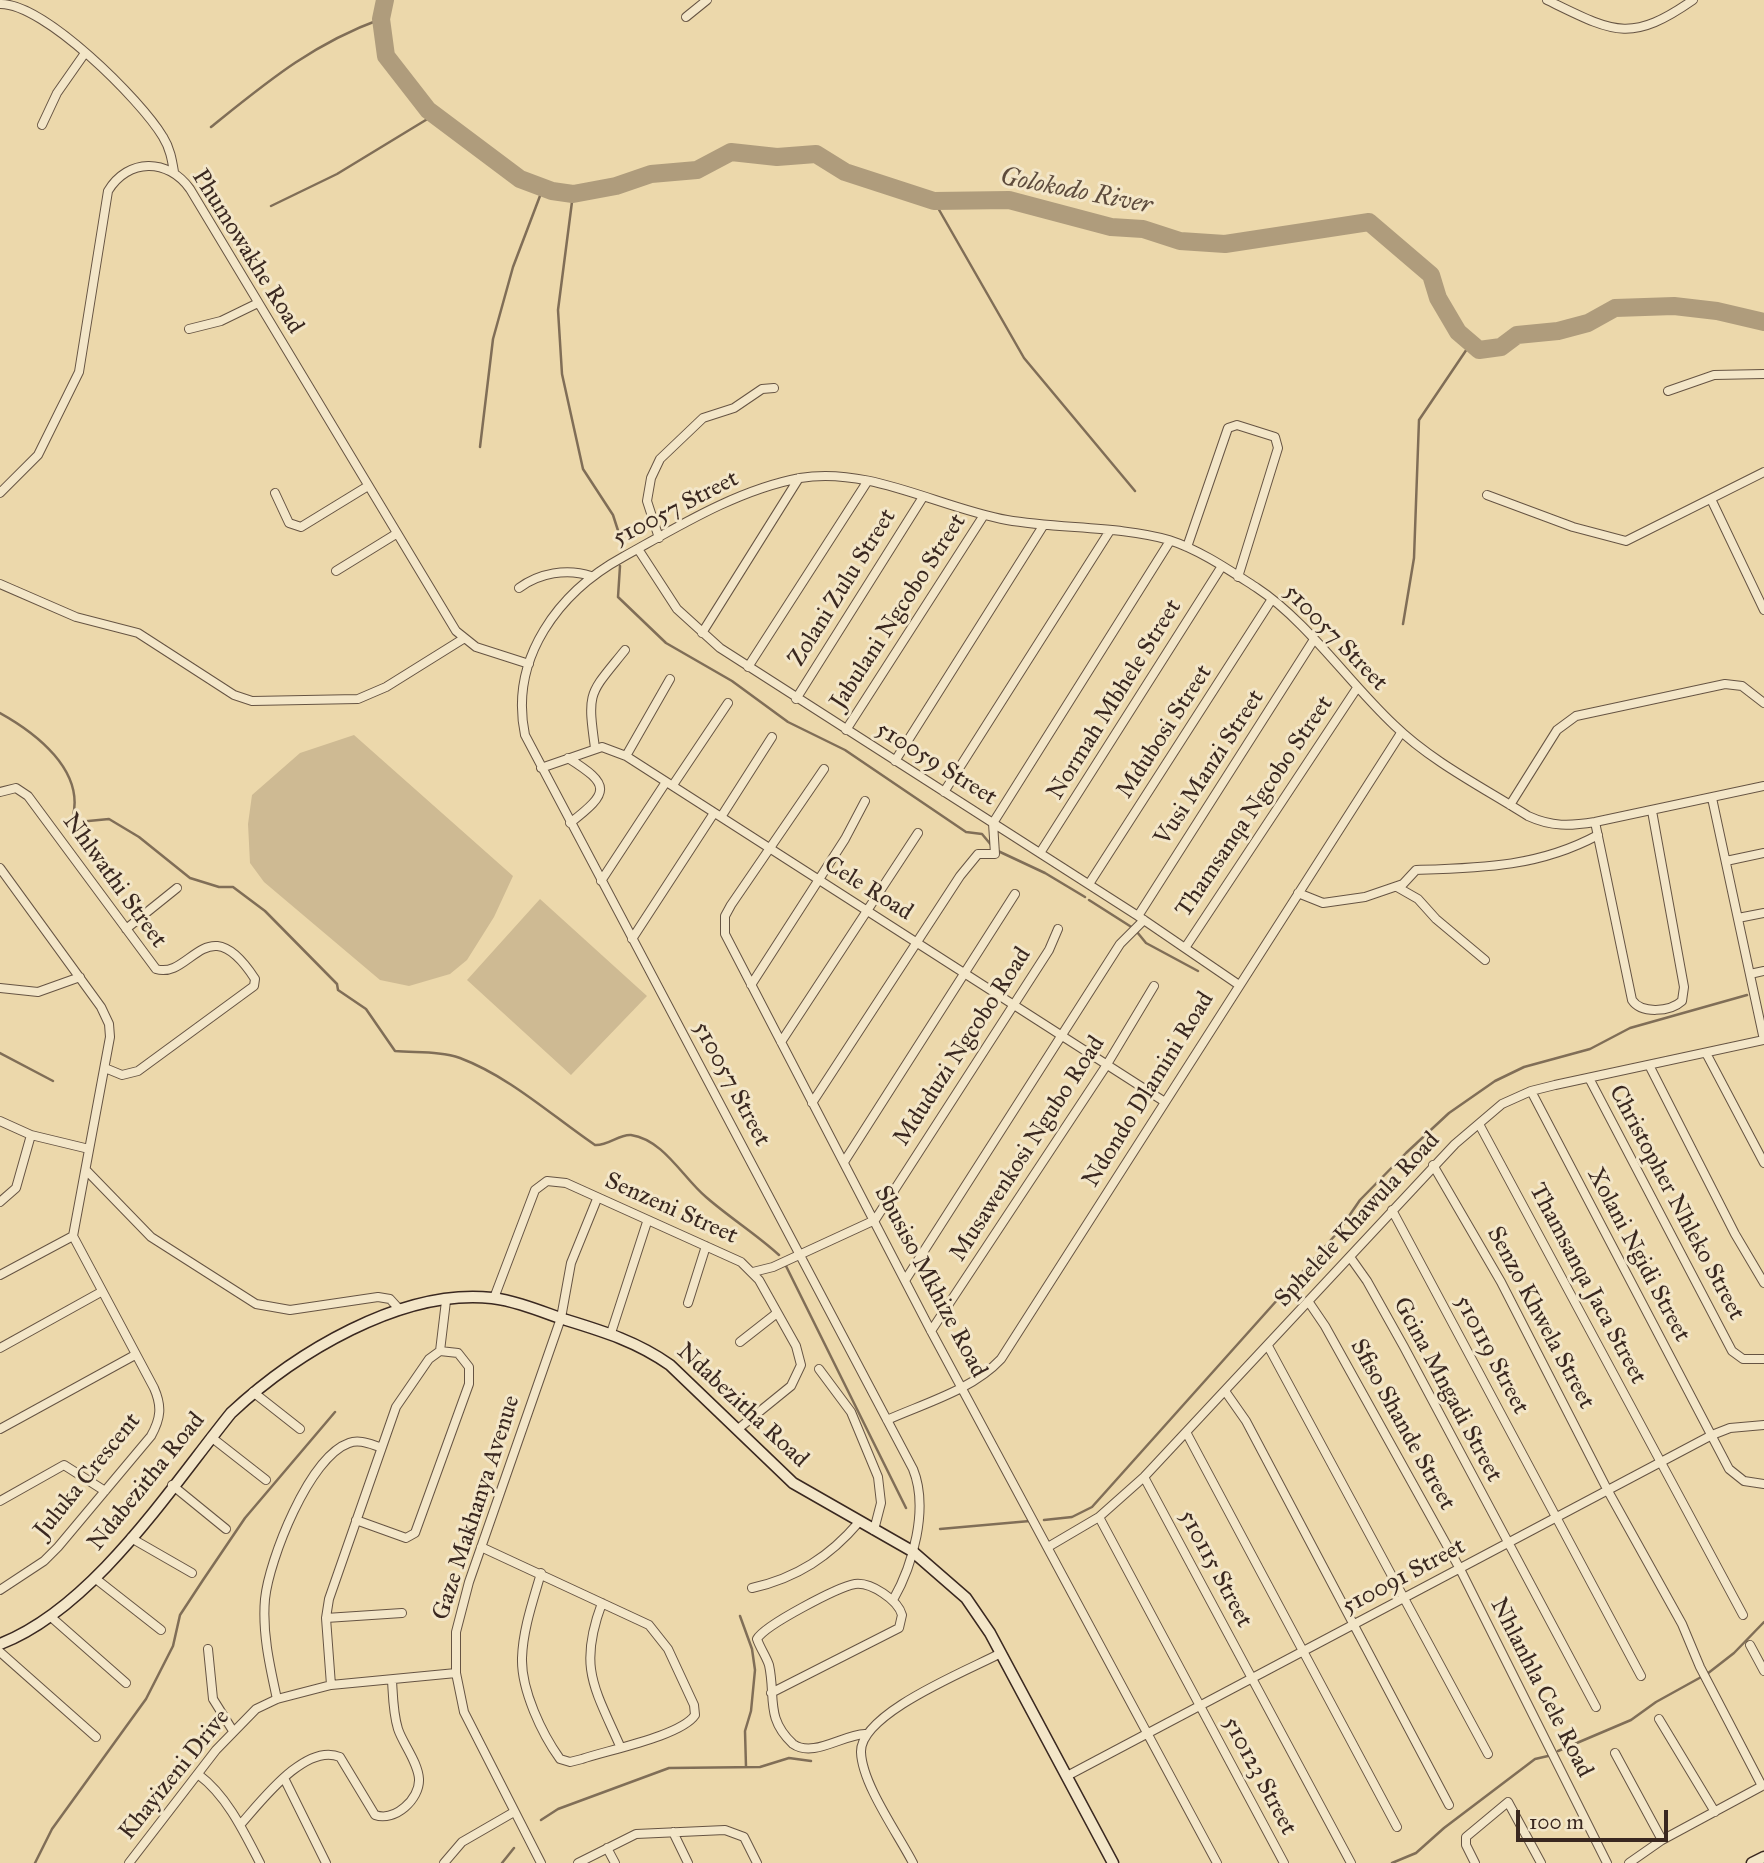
<!DOCTYPE html>
<html>
<head>
<meta charset="utf-8">
<style>
	body { margin:0 }
	#map { position:relative; width:1764px; height:1863px; overflow:hidden; background:#ecd8ab; font-family:"IM FELL Great Primer",serif }
	canvas { display:block }
	.scale { position:absolute; left:1516px; top:1810px; width:152px; height:32px; box-sizing:border-box; border:4px solid #3a2820; border-top:0; padding-left:9px; font-size:21px; line-height:24px; white-space:nowrap; color:#3a2820; -webkit-text-stroke:5px #f3e6c8; paint-order:stroke }
</style>
</head>
<body>
<div id="map">
<canvas width="1764" height="1863"></canvas>
<div class="scale">100 m</div>
</div>
<script>
const ctx = document.querySelector('canvas').getContext('2d');
ctx.lineJoin = 'round';
function fill(path, color) { ctx.fillStyle = color; ctx.fill(path, 'evenodd'); }
function stroke(path, color, width, dash) { ctx.strokeStyle = color; ctx.lineWidth = width; ctx.lineCap = dash ? 'butt' : 'round'; ctx.setLineDash(dash || []); ctx.stroke(path); }
function write(font, color, halo, rows, align = 'center') {
  ctx.font = font + ' "IM FELL Great Primer",serif'; ctx.lineWidth = 6; ctx.setLineDash([]); ctx.textBaseline = 'middle'; ctx.strokeStyle = halo; ctx.fillStyle = color; for (const [text, x, y, turn = 0] of rows) {
    ctx.save(); ctx.translate(x, y); ctx.rotate((+turn || 0) * Math.PI / 180); ctx.textAlign = isNaN(turn) ? turn : align; if (halo) ctx.strokeText(text, 0, 0); ctx.fillText(text, 0, 0); ctx.restore();
  }
}
const green = new Path2D(`
	M354,735l159,141 -19,41 -27,43 -17,14 -41,12 -29,-6 -116,-98 -14,-19 -2,-39 4,-29 48,-42z
	M540,899l107,97 -76,79 -104,-95z`);
const stream = new Path2D(`
	M211,127c56,-45 101,-83 170,-108
	M573,194l-15,116 4,64 21,95 30,46 10,31
	M934,201l90,157 111,133
	M271,206l66,-32 97,-59
	M480,447l13,-108 20,-72 30,-79
	M620,566l-2,31 48,46 66,38 56,41 57,28 121,82 16,2 10,12
	M1403,624l11,-66 5,-138 52,-77
	M0,713c36,20 84,57 73,103l5,6 31,-3 30,18 51,41 29,9h14l32,24 72,73 1,6 28,19 29,42c20,2 46,0 65,7 50,19 91,57 135,87 13,1 24,-11 36,-10 33,5 52,43 75,62 24,21 50,37 73,58
	M998,851l47,22 40,24
	M1089,900l44,28
	M1137,932l9,11 52,28
	M0,1053l53,28
	M785,1264l121,244
	M1044,1520l28,-3 20,-10 246,-275 22,-32 46,-47 43,-40 46,-32 29,-14 66,-18 40,-21 117,-33
	M940,1529l90,-8
	M740,1616l12,33 3,21 -4,41 -6,20 1,36
	M1707,1674l27,-21 30,-31
	M1558,1751l73,-31 25,-18 47,-26
	M541,1820l17,-11 111,-41 91,-1 29,-9 22,3
	M35,1863l17,-34 94,-130 27,-53 7,-31 23,-35 42,-62 90,-106
	M502,1863l12,-15
	M1392,1863l24,-10 28,-25 91,-69 13,-3`);
const river = new Path2D(`
	M385,0l-4,19 5,37 42,54 92,69 32,12 21,3 43,-8 35,-12 46,-4 34,-18 46,5 39,-3 29,18 89,29 75,-1 102,27 32,2 37,12 45,3 144,-22 62,53 7,23 20,34 21,18 22,-3 16,-12 41,-4 30,-8 27,-15 59,-2 43,5 47,11`);
const street = new Path2D(`
	M1547,0c66,32 83,44 146,0
	M0,4c44,-1 141,96 163,133 7,11 9,23 11,35
	M686,17l21,-17
	M42,125l15,-32 28,-40
	M189,329l32,-8 37,-18
	M1668,391l46,-16 50,-1
	M0,493l38,-38 41,-83 29,-181c20,-33 60,-33 82,-2l266,442 20,16 53,17
	M275,493l14,30 12,4 67,-41
	M1487,495l86,32 53,14 138,-69
	M1711,499l53,111
	M659,538l-12,-37 4,-23 9,-19 43,-41 31,-10 28,-19 12,-1
	M1187,547l41,-119 9,-3 38,12 3,11 -40,129
	M638,549l39,60 43,39 418,268 101,69
	M336,571l60,-37
	M0,584l76,33 62,16 96,62 18,6 106,-2 28,-12 77,-48
	M519,588c20,-15 48,-20 72,-12
	M702,633l97,-155
	M748,667l119,-185
	M796,699l127,-202
	M846,730l138,-215
	M595,748c-8,-58 -6,-53 30,-98
	M626,756l44,-77
	M568,758c43,27 42,34 2,65
	M895,761l148,-235
	M541,768l61,-21 24,9 539,346
	M824,769l-93,136 -6,11v18l206,397 286,532
	M673,785l55,-82
	M0,792l16,-4 12,8 128,173c35,11 51,-64 99,10l-1,7 -116,85 -16,4 -17,-7
	M944,792l165,-260
	M1712,798l52,242
	M1510,805l47,-75 19,-14 149,-32 17,2 22,17
	M721,817l51,-80
	M1595,822l37,178c9,14 38,12 50,1l2,-14 -32,-176
	M1040,853l182,-287
	M1726,861l38,-8
	M0,868l101,139 8,17 1,13 -37,199
	M601,881l65,-99
	M1089,884l183,-285
	M1397,887l21,12 18,20 49,41
	M1298,893l25,10 42,-6 38,-13 13,-14c65,-2 123,-3 182,-35
	M1138,916l175,-275
	M1738,918l26,-5
	M126,929l51,-41
	M632,939l82,-126
	M1185,948l172,-260
	M1750,974l14,-3
	M751,985l94,-146 20,-38
	M0,988l38,4 42,-15
	M781,1042l137,-209
	M1706,1053l58,110
	M1649,1065l86,169 29,49
	M1589,1078l143,273 11,8h21
	M1531,1091l198,378 15,12 20,3
	M812,1103l148,-227 18,-22h17l-2,-31 177,-282
	M0,1121l31,14 58,14
	M1479,1124l264,491
	M844,1162l171,-268
	M1433,1165l68,117 107,209 74,133 18,43 62,119
	M86,1170l65,67 105,67 34,6 88,-13 12,2 10,11
	M0,1202l16,-14 15,-53
	M1392,1210l249,466
	M1350,1257l17,24 37,66 192,360
	M753,1272l20,-5 102,-47 174,-270 9,-21
	M0,1275l73,-39
	M906,1279l214,-335 24,-24
	M494,1298l41,-108 12,-9 19,2 175,79 18,18 37,66 5,19 -10,21 -53,43
	M1308,1301l17,25 135,243 147,294
	M688,1303l18,-57
	M931,1331l175,-265 48,-80
	M611,1333l36,-111
	M740,1342l37,-29
	M1268,1346l220,408
	M0,1348l101,-56
	M440,1351l6,-50
	M819,1369l32,43 27,65 3,26 -7,27
	M1225,1391l21,30 203,384
	M253,1392l47,37
	M887,1420c38,-17 85,-30 114,-61l400,-626
	M0,1429l135,-74
	M1186,1432l211,395
	M211,1437l55,43
	M1144,1477l207,386
	M172,1485l54,44
	M0,1501l64,-36 41,26
	M1099,1517l185,346
	M131,1538l61,35
	M481,1547l168,78 19,24 26,56 1,10c-14,21 -87,35 -113,44l-12,3 -10,-3c-18,-25 -39,-69 -38,-101 1,-29 11,-57 19,-85
	M1048,1547l51,-30 45,-40 311,-333 47,-40 29,-13 24,-6 209,-45
	M96,1579l65,51
	M752,1588c45,-10 78,-32 107,-66
	M0,1590l44,-29 14,-14 93,-111c10,-18 11,-30 3,-48l-81,-152
	M893,1600c20,-35 36,-92 20,-131l-388,-734c-16,-77 34,-143 98,-178 56,-31 114,-67 177,-79 69,-12 140,30 207,42 51,9 114,6 162,20 31,10 60,30 88,48 49,32 93,96 137,137 38,37 90,63 134,91 24,11 42,10 67,6l169,-36
	M602,1603c-24,64 -8,84 18,143
	M51,1617l75,66
	M326,1618l76,-5
	M1750,1645l14,26
	M208,1649l5,50 20,32
	M0,1652l96,85
	M331,1685l-5,-67 3,-19 67,-192 33,-48 11,-8 18,2 11,14v17l-54,149 -9,5 -50,-18
	M771,1693l128,-65 3,-13c-4,-15 -31,-33 -47,-31 -17,3 -90,41 -98,55 3,9 9,17 12,26 7,32 -4,53 24,79 20,14 49,-9 72,-10
	M277,1699c-7,-32 -15,-66 -12,-100 4,-39 44,-142 84,-156 10,-4 21,1 31,4
	M1659,1719l56,93
	M1615,1753l47,87
	M199,1775c28,21 45,57 61,88
	M1067,1776l645,-341 18,-7 34,-3
	M284,1778l42,85
	M240,1825c20,-22 65,-83 100,-68l35,58c20,7 45,-16 44,-36 -1,-17 -16,-35 -21,-50 -5,-16 -5,-33 -6,-49
	M673,1832l15,31
	M607,1848l8,15
	M129,1863l87,-113 40,-41 21,-10 54,-14 125,-12
	M444,1863l18,-21 52,-30
	M541,1863l-77,-151 -8,-39v-41l13,-50 92,-264 10,-55 26,-64
	M578,1863l58,-29 89,-4 19,7 13,26
	M913,1863c-15,-29 -51,-79 -52,-111 -1,-39 108,-82 140,-99
	M1475,1863l-9,-18v-8l42,-35 33,61
	M1629,1863l33,-23 102,-55`);
const secondary = new Path2D(`
	M0,1644c93,-36 169,-154 231,-231 63,-59 170,-125 261,-115 24,3 48,13 71,21 39,12 73,22 107,46l123,118 119,68 54,47 24,35 123,230
	M1752,1863l12,-6`);
const streetNames = [
	["Phumowakhe Road",247,252,58],
	["510057 Street",676,509,-27],
	["Zolani Zulu Street",843,588,-58],
	["Jabulani Ngcobo Street",899,612,-57],
	["510057 Street",1335,638,46],
	["Normah Mbhele Street",1115,700,-58],
	["Mdubosi Street",1165,732,-57],
	["510059 Street",936,764,32],
	["Vusi Manzi Street",1210,768,-57],
	["Thamsanqa Ngcobo Street",1255,807,-56],
	["Nhlwathi Street",114,881,54],
	["Cele Road",868,889,32],
	["Mduduzi Ngcobo Road",963,1047,-57],
	["510057 Street",731,1084,62],
	["Ndondo Dlamini Road",1149,1090,-58],
	["Musawenkosi Ngubo Road",1028,1149,-57],
	["Christopher Nhleko Street",1676,1203,62],
	["Senzeni Street",671,1209,24],
	["Sphelele Khawula Road",1358,1220,-47],
	["Xolani Ngidi Street",1638,1255,62],
	["Sbusiso Mkhize Road",930,1282,62],
	["Thamsanqa Jaca Street",1587,1284,62],
	["Senzo Khwela Street",1540,1318,62],
	["510119 Street",1491,1355,62],
	["Gcina Mngadi Street",1447,1390,62],
	["Ndabezitha Road",742,1406,43],
	["Sfiso Shande Street",1402,1425,61],
	["Juluka Crescent",88,1476,-51],
	["Ndabezitha Road",147,1482,-51],
	["Gaze Makhanya Avenue",477,1508,-72],
	["510115 Street",1215,1569,62],
	["510091 Street",1404,1577,-28],
	["Nhlanhla Cele Road",1541,1688,63],
	["Khayizeni Drive",175,1775,-51],
	["510123 Street",1259,1776,62]
];
const waterNames = [
	["Golokodo River",1076,192,11]
];
fill(green, '#ceba93');
stroke(stream, '#806e57', 2.5);
stroke(river, '#af9c7c', 18);
stroke(street, '#665443', 10);
stroke(secondary, '#3a2820', 13);
stroke(street, '#f3e6c8', 8);
stroke(secondary, '#f3e6c8', 10);
write('24px', '#3a2820', '#f3e6c8', streetNames);
write('italic 26px', '#5d4b3c', '#f3e6c8', waterNames);
</script>
</body>
</html>
